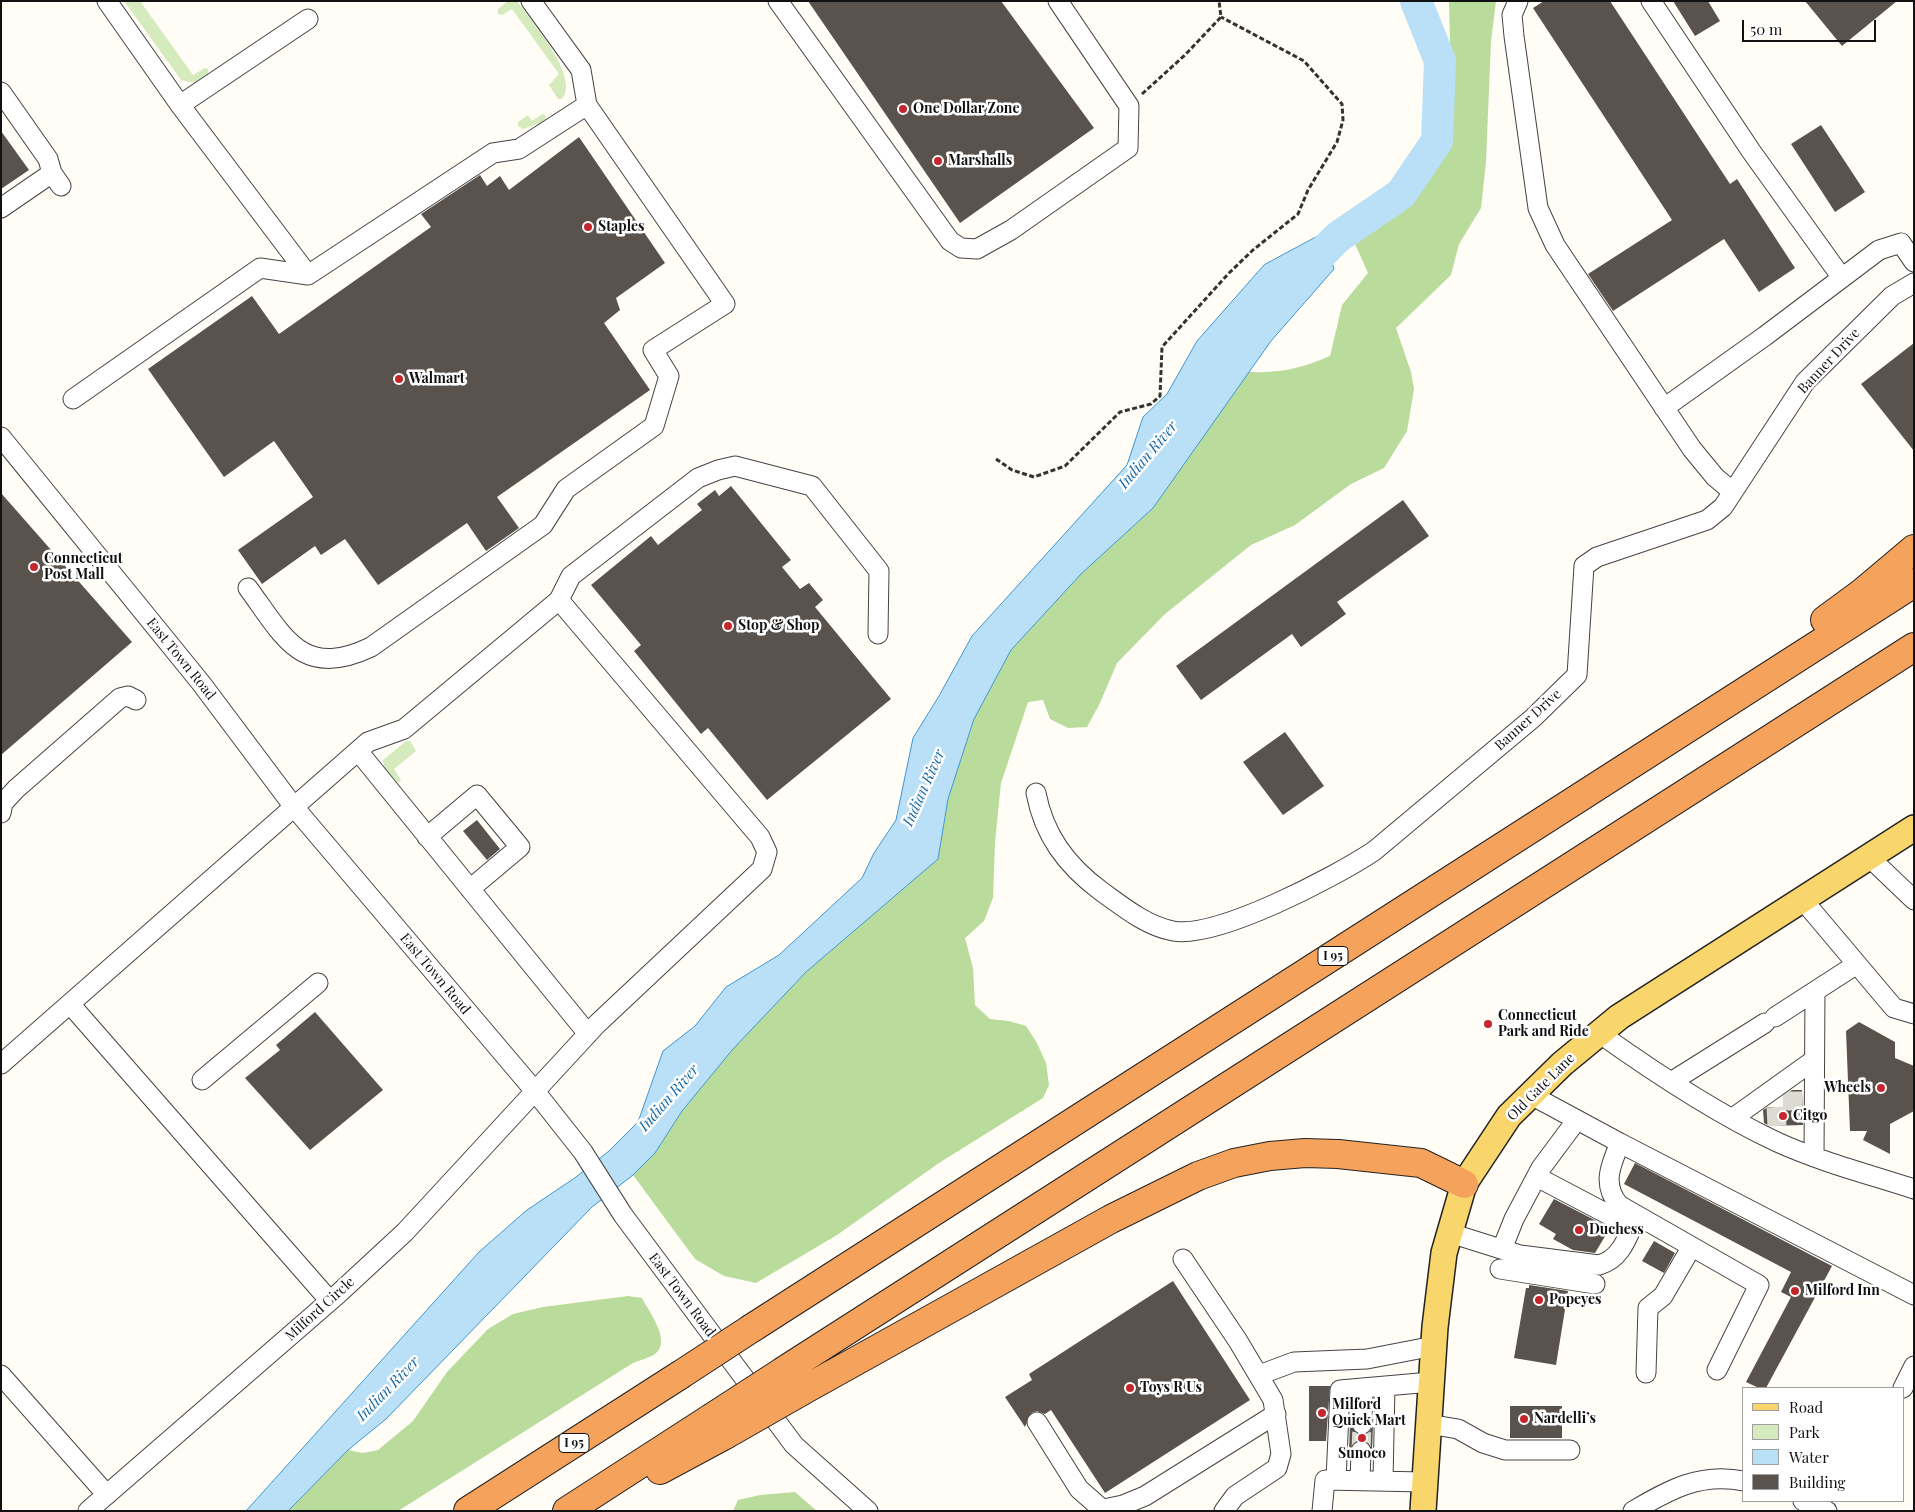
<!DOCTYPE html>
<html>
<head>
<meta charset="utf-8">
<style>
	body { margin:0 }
	#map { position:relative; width:1915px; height:1512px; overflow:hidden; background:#fffdf5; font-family:"Playfair Display",serif }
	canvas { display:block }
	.frame { position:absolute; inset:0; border:2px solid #111; pointer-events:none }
	.legend { position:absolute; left:1742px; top:1387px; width:162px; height:115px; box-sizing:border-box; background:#fff; border:1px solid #a0a0a0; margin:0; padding:6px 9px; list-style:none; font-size:15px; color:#111 }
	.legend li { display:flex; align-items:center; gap:10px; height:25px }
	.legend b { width:25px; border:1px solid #a0a0a0 }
	.scale { position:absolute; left:1742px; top:20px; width:134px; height:22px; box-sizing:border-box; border:2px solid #111; border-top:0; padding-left:6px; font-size:15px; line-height:18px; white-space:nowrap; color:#111; -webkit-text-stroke:4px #fff; paint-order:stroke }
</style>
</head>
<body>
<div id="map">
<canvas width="1915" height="1512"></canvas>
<div class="frame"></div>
<ul class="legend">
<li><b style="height:6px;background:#f9d66b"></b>Road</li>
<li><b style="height:14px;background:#d5ebbd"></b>Park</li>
<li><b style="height:14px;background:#b9e0f7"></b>Water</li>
<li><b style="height:14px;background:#5a524d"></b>Building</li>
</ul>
<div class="scale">50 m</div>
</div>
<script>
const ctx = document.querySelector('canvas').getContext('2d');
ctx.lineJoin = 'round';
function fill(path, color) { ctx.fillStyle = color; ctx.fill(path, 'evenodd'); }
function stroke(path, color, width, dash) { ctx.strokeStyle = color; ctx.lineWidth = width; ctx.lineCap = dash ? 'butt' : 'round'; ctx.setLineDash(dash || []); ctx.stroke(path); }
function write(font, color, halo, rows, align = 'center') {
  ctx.font = font + ' "Playfair Display",serif'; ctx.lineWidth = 5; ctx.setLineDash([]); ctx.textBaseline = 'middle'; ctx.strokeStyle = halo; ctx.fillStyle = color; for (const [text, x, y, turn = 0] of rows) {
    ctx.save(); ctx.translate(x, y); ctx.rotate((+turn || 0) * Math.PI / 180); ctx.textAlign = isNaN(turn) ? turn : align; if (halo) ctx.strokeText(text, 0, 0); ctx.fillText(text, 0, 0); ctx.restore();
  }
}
const green = new Path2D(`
	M124,1h16l53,74 12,-7 3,1v5l-13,9 -14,-3z
	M508,1h9c13,19 64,76 45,98h-4l-9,-14 10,-11 -47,-65 -10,6 -4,-1v-5z
	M542,114l3,1 1,4 -5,4 -18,6 -5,-3v-4l10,-7 4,6z
	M406,741h4l6,10 -22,18 7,11 -3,3 -14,-15 -1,-8z`);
const forest = new Path2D(`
	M1449,1h47l-5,40 -5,121 -5,46 -22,36 -8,31 -55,53 15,44 3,17 -7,42 -23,37 -33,16 -56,41 -44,20 -86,69 -48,49 -17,40 -13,24 -19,1 -18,-9 -7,-19 -15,2 -27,81 -6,59 -2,56 -9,23 -19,17 8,30 2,37 15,14 19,2 17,5 11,17 9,20 3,22 -6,13 -104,65 -102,72 -81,48 -32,-7 -29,-17 -62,-84 22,-22 27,-42 51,-62 73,-77 132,-113 10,-60 26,-80 37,-69 70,-76 72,-66 95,-136c32,1 52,-3 82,-16l12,-51 26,-32 -13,-29 -3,-25 33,-30 16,-8 36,-26 6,-26 7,-85z
	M628,1296l14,2c7,14 30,43 13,56 -6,4 -15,6 -22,9l-235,148h-110l60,-61 15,3 15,-3 35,-29 34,-49 41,-43 25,-15 30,-7z
	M795,1492l22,19h-84l5,-11 22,-5z`);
const water = new Path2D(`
	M1324,233l10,36 -63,72 -118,167 -72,66 -70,76 -37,69 -26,80 -10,60 -132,113 -73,77 -51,62 -27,42 -22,22 -41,32 -206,212 -38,31 -60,61h-42l233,-259 48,-42 49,-33 33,-26 29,-29 25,-71 32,-25 31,-39 53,-32 83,-77 12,-25 22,-33 17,-82 26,-42 33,-60 155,-171 16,-48 24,-23 30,-53 67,-76z`);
const river = new Path2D(`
	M1295,280l43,-43 63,-43 36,-53 3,-80 -24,-60`);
const building = new Path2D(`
	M808,1h193l93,127 -134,95z
	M1544,1h66l120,183 7,-5 58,89 -36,24 -35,-53 -111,72 -25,-37 84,-54 -139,-212z
	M1673,1h35l12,20 -25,15z
	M1805,1h92l-55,45z
	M1821,125l44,67 -30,20 -44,-68z
	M1,131l28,39 -28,19z
	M579,137l86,126 -49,35 4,12 -16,13 46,67 -153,107 22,31 -33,23 -19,-28 -89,62 -33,-46 -24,16 -6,-9 -53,38 -24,-34 75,-53 -39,-56 -50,36 -76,-108 104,-73 27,38 152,-107 -10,-13 59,-39 7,11 13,-10 9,14z
	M1914,343v108l-53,-67z
	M731,486l60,74 -9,7 18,22 9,-6 14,17 -8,7 76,92 -124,101 -59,-72 -7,6 -67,-83 7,-6 -50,-60 60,-49 7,9 44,-35 -5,-6 18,-14 4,6z
	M1,493l131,149 -131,113z
	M1403,500l26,36 -92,66 9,12 -45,33 -9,-13 -91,66 -25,-34z
	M1285,732l39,54 -41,29 -40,-53z
	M477,820l23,29 -13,11 -24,-29z
	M315,1012l68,78 -73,60 -65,-72 35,-28 -4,-5z
	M1859,1022l36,20v16l19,8v45l-24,13v30l-27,-14 4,-9h-17l-4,-100z
	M1792,1090h10l1,35 -33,1 -6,-3 -1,-13 5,-3h15v-11z
	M1635,1163l197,103 -66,122h-7l-13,-6 45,-85 -10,-5 10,-20 -167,-88z
	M1554,1199l56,29 -15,25 -22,-3 -20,-11 3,-5 -17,-10z
	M1654,1241l21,12 -11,20 -22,-12z
	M1173,1281l77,119 -145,93 -54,-83 -6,4 -8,-3 -6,2 -6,14 -20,-30 27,-17 -3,-6z
	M1529,1285l39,6 -12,74 -42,-7 12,-70h3z
	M1309,1386h21l-4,55h-17z
	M1510,1406h52v32h-52z
	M1350,1424l6,9 5,2 7,-1 5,-8 -1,25 -5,-9 -6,-2 -6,1 -6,10z`);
const minorTunnel = new Path2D(`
	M1783,1101h19
	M1776,1107l1,19
	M1361,1451l1,-27`);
const path = new Path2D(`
	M1142,94l43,-39 36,-38 -2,-16
	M996,459l16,11 22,7 31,-11 55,-54 31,-8 9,-8 2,-49 67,-74 24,-23 45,-36 10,-24 29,-48 6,-22 -1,-16 -38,-43 -83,-44`);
const minor = new Path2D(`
	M107,1l73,104 128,170
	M531,1l50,69 6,35
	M778,1l172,240 11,7 16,1 34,-19 117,-82 1,-42 -71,-105
	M1518,1l-6,14 2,21 24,172 17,37 137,204 23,28 18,15
	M1651,1l100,150 91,127
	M1,92l47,67 4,14 9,13
	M180,105l128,-86
	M1,208l51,-35
	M73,399l187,-131 48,7 185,-122 26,-4 68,-44 138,199 -72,46 16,26 -15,50 -88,63 -23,36 -172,122c-69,33 -87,-10 -123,-59
	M1664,408l101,-72 114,-86 22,-7 13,19
	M1,437l200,246 93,124 240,283 49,62 40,63 171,230 74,66
	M559,600l12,-24 127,-98 20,-8 17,-4 77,20 67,85 -1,63
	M358,751l230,283
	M1036,793c8,42 30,72 65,98 21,15 45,35 72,40 44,8 162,-54 201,-80l159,-133 44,-43 7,-109 13,-9 110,-37 16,-13 82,-125 87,-86 22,-13
	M1,813l2,-10 13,-14 104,-91 8,-2 8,4
	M427,837l50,-42 43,52 -50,42
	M1868,856l46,44
	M1802,899l92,109 20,6
	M70,1004l260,297
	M1775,1017l82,-53
	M1599,1033c56,40 116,80 178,109 44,20 91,32 137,47
	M1,1064l367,-322 36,-13 155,-129 201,237 7,15 -5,17 -165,155 -192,208 -67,62 -250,217
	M202,1080l116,-97
	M1671,1082l94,-59
	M1531,1095l89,48c-10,23 -18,42 -1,62l140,80 -42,85
	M1733,1118l81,-58
	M1620,1143l294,152
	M1814,1157l1,-166
	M1537,1177l95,50
	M1450,1233l70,22 79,10c23,-6 29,-30 38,-49
	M1502,1249l12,-30 27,-51 35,-47
	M1183,1259l55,82 35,59 8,54 -4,14 -42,28 -11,15
	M1500,1269l95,15
	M1646,1373l2,-65 15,-12 28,-48
	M1,1375l106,120
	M1259,1375l35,-13 73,-3 67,-13
	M1903,1388l11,-22
	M1037,1422l42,67 25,22
	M1362,1424l1,-36
	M1428,1424l30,5 25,14 22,7h65
	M1336,1480l4,-90 91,-8
	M1360,1480l1,-29
	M1383,1480l2,-94
	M1803,1501l24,10
	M1104,1509l19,-4 22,-9 131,-82
	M1322,1511l3,-31 99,2
	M1633,1511c36,-21 67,-39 111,-30`);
const major = new Path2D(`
	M1423,1511l12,-184 9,-74 20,-69 45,-68 53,-52 57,-47 295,-189`);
const highway = new Path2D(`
	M1825,620l38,-28 51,-43
	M752,1328l1162,-745
	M785,1370l1129,-723
	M802,1391l309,-172 87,-43 36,-13 36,-7 35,-3 33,1 83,9 43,21
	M660,1470l65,-35
	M468,1511l212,-136
	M567,1511l144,-93`);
const highwayBridge = new Path2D(`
	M680,1375l72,-47
	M711,1418l74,-48
	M725,1435l77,-44`);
const markers = [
	[903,109,5,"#c4262e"],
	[938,161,5,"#c4262e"],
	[588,227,5,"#c4262e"],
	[399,379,5,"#c4262e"],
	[34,567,5,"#c4262e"],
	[728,626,5,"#c4262e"],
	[1488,1024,5,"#c4262e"],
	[1881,1088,5,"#c4262e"],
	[1783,1116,5,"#c4262e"],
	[1579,1230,5,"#c4262e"],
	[1795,1291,5,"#c4262e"],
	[1539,1300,5,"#c4262e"],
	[1130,1388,5,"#c4262e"],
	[1322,1413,5,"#c4262e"],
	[1524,1419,5,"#c4262e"],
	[1362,1438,5,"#c4262e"]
];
const shields = [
	[1333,956,30],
	[574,1443,30]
];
const shieldNames = [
	["I 95",1333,956],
	["I 95",574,1443]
];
const poiNames = [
	["One Dollar Zone",913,109],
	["Marshalls",948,161],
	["Staples",598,227],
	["Walmart",409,379],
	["Connecticut",44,559],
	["Post Mall",44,575],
	["Stop & Shop",738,626],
	["Connecticut",1498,1016],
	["Park and Ride",1498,1032],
	["Wheels",1871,1088,"right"],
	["Citgo",1793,1116],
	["Duchess",1589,1230],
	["Milford Inn",1805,1291],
	["Popeyes",1549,1300],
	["Toys R Us",1140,1388],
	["Milford",1332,1405],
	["Quick Mart",1332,1421],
	["Nardelli’s",1534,1419],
	["Sunoco",1362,1454,"center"]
];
const streetNames = [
	["Banner Drive",1829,361,-47],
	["East Town Road",181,659,51],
	["Banner Drive",1528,720,-42],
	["East Town Road",435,974,50],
	["Old Gate Lane",1541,1087,-45],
	["East Town Road",682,1295,53],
	["Milford Circle",320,1309,-42]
];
const waterNames = [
	["Indian River",1148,455,-50],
	["Indian River",924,788,-66],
	["Indian River",669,1098,-49],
	["Indian River",388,1389,-46]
];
fill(green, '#d5ebbd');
fill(forest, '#b9dc9c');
fill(water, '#b9e0f7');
stroke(water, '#3f96cf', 1);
stroke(river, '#b9e0f7', 32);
fill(building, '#5a524d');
stroke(minorTunnel, '#dbdad3', 19, [19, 9]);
stroke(minor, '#444', 21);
stroke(major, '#222', 28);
stroke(highway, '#222', 30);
stroke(path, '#333', 3, [5, 2.5]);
stroke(minor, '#fff', 19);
stroke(major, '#f9d66b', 25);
stroke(highway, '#f5a25d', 28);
stroke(highwayBridge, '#222', 30, []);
stroke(highwayBridge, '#f5a25d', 28);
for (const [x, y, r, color] of markers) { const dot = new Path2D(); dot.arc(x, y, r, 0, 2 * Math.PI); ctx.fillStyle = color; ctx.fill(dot); stroke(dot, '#fff', 2); }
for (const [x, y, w] of shields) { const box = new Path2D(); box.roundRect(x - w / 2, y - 9.5, w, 19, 4); ctx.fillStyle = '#fff'; ctx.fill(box); stroke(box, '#111', 1); }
write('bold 12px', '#111', null, shieldNames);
write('bold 14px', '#111', '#fff', poiNames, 'left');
write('14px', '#111', '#fff', streetNames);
write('italic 15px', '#1768a6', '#fff', waterNames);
</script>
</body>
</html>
